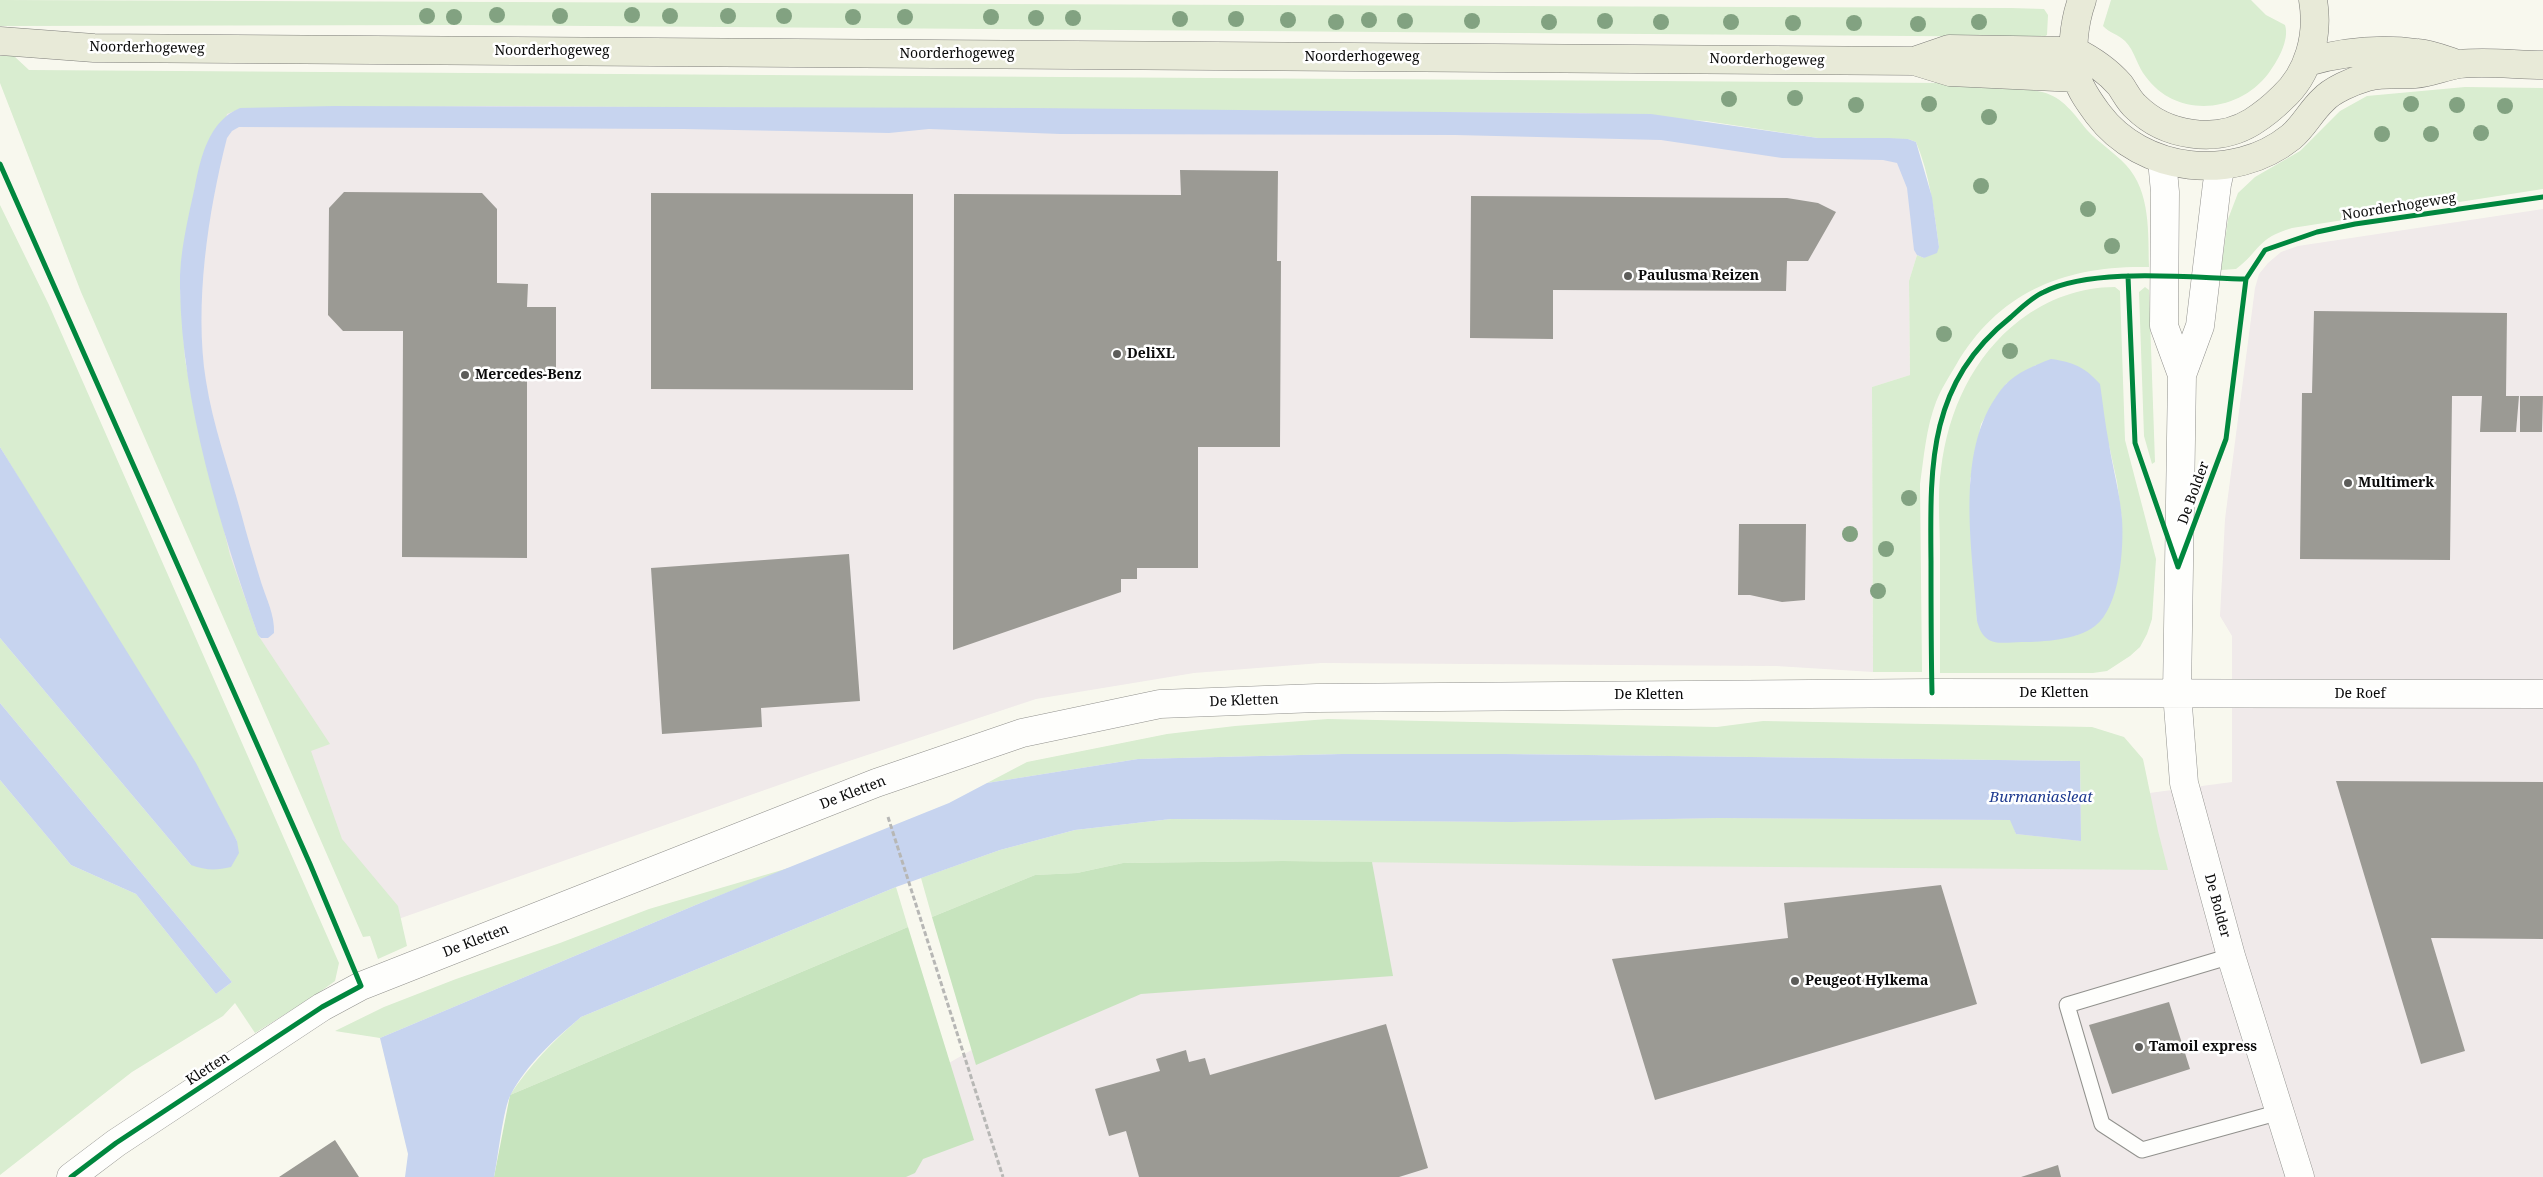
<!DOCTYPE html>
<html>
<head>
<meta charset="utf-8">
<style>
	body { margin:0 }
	canvas { display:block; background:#f8f8ee }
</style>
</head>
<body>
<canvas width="2543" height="1177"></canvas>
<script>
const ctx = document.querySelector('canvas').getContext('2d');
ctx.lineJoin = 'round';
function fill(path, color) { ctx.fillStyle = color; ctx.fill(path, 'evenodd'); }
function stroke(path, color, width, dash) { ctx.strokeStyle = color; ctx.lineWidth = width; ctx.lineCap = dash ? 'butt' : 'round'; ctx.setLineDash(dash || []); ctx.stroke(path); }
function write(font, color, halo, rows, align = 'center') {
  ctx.font = font + ' "Noto Serif",serif'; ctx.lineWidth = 5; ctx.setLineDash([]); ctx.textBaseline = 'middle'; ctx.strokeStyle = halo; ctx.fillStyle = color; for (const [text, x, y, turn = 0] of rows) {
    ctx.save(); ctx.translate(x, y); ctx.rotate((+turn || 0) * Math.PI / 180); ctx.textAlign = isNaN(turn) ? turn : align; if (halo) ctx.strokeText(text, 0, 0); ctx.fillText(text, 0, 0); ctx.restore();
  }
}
const industrial = new Path2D(`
	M168,88l1423,19 317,52 9,96 -8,26 1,94 -38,12 1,285 -97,-6 -455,-3 -127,10 -158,26 -223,74 -426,150 -55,-75 -117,-287z
	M2543,209v968h-1793l389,-223 215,-34 -15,-111 705,-2 188,-25v-146l-12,-20 5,-97 30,-231 4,-14 9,-11 13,-11 17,-6z`);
const green = new Path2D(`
	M0,0l2011,8 33,1 4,6 -1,20 -3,2 -1582,-12 -462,1z
	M2111,0h140l15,15 19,10c5,15 -8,37 -17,49 -30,39 -91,45 -122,3 -9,-11 -11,-26 -21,-36 -7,-7 -16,-8 -22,-15z
	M0,56h14l15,14 1918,13c31,2 64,1 95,9 21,5 32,22 45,38 12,13 27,22 39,35 25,27 22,68 23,102 -83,-2 -150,24 -193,98 -7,12 -15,24 -20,37 -10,26 -12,55 -16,82l2,188h-49l-1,-285 38,-12 -1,-94 8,-26 7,3 15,-11c-5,-36 -9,-72 -23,-105l-8,-3 -90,-1 -112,-17 -124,-8 -1093,-7 -249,3 -13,5 -47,173 5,72 9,49 36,147 28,80 72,109 -19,7 31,88 56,67 9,40 -29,13 -8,-23 -7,1 -282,-645 -81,-209z
	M2465,87l78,1v101l-251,39c-35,10 -32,23 -56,41l-15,1 7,-51 10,-26 17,-16 45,-26 40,-40 27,-15z
	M0,205l49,100 290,658 -4,18 -18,13 -62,39 -20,-30 -12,13 -91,56 -132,103v-395l71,85 65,29 80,100 16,-12 -232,-279v-65l191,227 46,-24 -237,-394z
	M2115,287l5,4 5,149 31,119 -4,60 -5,15 -7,13 -10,9 -23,15 -14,2h-153c0,-40 0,-81 0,-121 0,-27 -3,-56 1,-83 7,-58 32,-113 79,-149 28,-21 60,-33 95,-33zM2036,365l73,80 8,37 5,38 -45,115 -41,6 -41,1 -18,-21 -7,-140 11,-57 25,-40z
	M2145,287l4,3 6,172 -3,2 -8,-28 -5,-144z
	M1328,719l389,8 46,-6 329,6 32,10 19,22 15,72 10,39 -522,-4 -363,-5 -160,2 -46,10 -42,2 -103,42 -11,-39 79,-28 75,-20 96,-11 341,3 206,-4 293,2 5,14 65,7 -1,-80 -575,-7h-163l-204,5 -151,24 40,-21 140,-28 68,-8z
	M792,867l-94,37 -318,134 -45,-7 49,-24 72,-28 104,-36 89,-34z
	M896,887l12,40 -398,168c20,-30 43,-54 71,-78z`);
const forest = new Path2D(`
	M1283,861l89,1 21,114 -252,18 -165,71 -44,-148 103,-42 42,-2 46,-10z
	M908,927l66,213 -51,19 -8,14 -9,4h-412l16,-82z`);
const water = new Path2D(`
	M334,106l699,2 618,6 167,24h71l19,1 8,3 16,55 7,50 -2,6 -13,5 -7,-3 -3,-5 -7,-62 -10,-25 -14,-3 -101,-2 -121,-18 -206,-5 -395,-1 -131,-5 -40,4 -206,-4 -444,-2 -7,4 -5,7c-19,74 -33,167 -21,243 7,45 23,88 35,132 6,23 13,46 20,69 5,16 14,33 13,51l-6,5h-7l-3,-3c-38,-110 -76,-230 -78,-347 -1,-34 8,-69 15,-102 6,-30 14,-65 45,-78z
	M2051,359c22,3 34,8 49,25 3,20 5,40 9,60 4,25 11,50 13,75 2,29 -2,88 -27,107 -18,14 -52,16 -73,16 -24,1 -38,5 -45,-21 -4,-74 -25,-175 28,-236 11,-12 30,-20 46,-26z
	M0,447l196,316 41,78 2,12 -8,14c-16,4 -26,3 -40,-2l-191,-227z
	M0,703l232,279 -16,12 -80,-100 -65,-29 -71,-85z
	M1342,754h163l575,7 1,80 -65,-7 -6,-14 -292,-2 -206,4 -341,-3 -96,11 -75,20 -104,37 -315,130c-26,22 -54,47 -70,77 -8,14 -13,65 -17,83h-89l3,-23 -28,-116 318,-134 251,-101 38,-20 151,-24z`);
const building = new Path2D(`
	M1180,170l98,1 -1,90h4l-1,186h-82v121h-61v11h-16v13l-168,58 1,-456 227,1z
	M344,192l138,1 15,16v74l31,1 -1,23h29v68h-29v183l-125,-1 1,-226h-60l-15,-16 1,-107z
	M651,193l262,1v196l-262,-1z
	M1471,196l316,2 31,5 18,9 -28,49h-21l-1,30 -233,-1v49l-83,-1z
	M2314,311l193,2 -1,83h13l-3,36h-36l2,-36h-30l-2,164 -150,-1 2,-166h10z
	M2520,396h23l-1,36h-22z
	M1739,524h67l-1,76 -23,2 -32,-7h-12z
	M849,554l11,147 -99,7 1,19 -100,7 -11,-166z
	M2336,781l207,1v157l-112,-1 34,113 -44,13z
	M1941,885l36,119 -322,96 -43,-141 176,-21 -4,-35z
	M2169,1002l21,67 -78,25 -23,-69z
	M1386,1024l42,144 -29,9h-260l-13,-46 -17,5 -14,-47 65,-18 -4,-12 30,-9 3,12 16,-4 5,17z
	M335,1140l24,37h-80z
	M2058,1165l3,12h-40z`);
const path = new Path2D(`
	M888,817l115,360`);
const lane = new Path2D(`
	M2231,956l-164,49 35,119 40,26 138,-38`);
const street = new Path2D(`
	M2162,160l3,32 -1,134 18,49
	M2221,166l-4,18 -17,142 -18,49 -5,318 7,90 47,173 69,221
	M71,1177l45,-34 206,-136 39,-21 515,-203 146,-50 138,-29 157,-6 615,-5 611,1`);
const primary = new Path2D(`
	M2082,0c-8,22 -12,55 -5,78 4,13 13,25 21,36 44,59 136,69 193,23 13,-11 20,-26 32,-37 9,-10 30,-19 44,-23 15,-4 32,-2 48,-3 15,-1 30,-8 45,-10 27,-3 56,1 83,1
	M0,41l94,7 1820,13 36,11 127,6
	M1914,61l35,-12 125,2c18,9 33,19 46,34 5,7 9,16 16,22 29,29 80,37 116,15 11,-7 21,-15 30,-24 27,-24 37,-63 31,-98
	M2307,62c35,-10 73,-14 110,-9 14,1 28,7 41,11`);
const cycleway = new Path2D(`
	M0,164l310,700 51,122 -39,21 -206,136 -45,34
	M2128,276l7,167 43,124
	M2178,567l48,-128 20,-160 19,-29 52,-18 38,-8 188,-27
	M1932,693c-1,-44 -1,-88 -1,-132 -1,-97 -3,-178 80,-244 10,-9 21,-20 33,-25 49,-25 148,-14 202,-13`);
const trees = [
	[497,15],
	[632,15],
	[427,16],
	[560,16],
	[670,16],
	[728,16],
	[784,16],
	[454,17],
	[853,17],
	[905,17],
	[991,17],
	[1036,18],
	[1073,18],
	[1180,19],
	[1236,19],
	[1288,20],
	[1369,20],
	[1405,21],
	[1472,21],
	[1605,21],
	[1336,22],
	[1549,22],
	[1661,22],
	[1731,22],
	[1979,22],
	[1793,23],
	[1854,23],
	[1918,24],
	[1795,98],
	[1729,99],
	[1929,104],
	[2411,104],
	[1856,105],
	[2457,105],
	[2505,106],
	[1989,117],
	[2481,133],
	[2382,134],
	[2431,134],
	[1981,186],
	[2088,209],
	[2112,246],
	[1944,334],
	[2010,351],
	[1909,498],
	[1850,534],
	[1886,549],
	[1878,591]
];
const markers = [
	[1628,276,5,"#5d5d5a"],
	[1117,354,5,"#5d5d5a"],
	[465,375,5,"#5d5d5a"],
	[2348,483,5,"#5d5d5a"],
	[1795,981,5,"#5d5d5a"],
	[2139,1047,5,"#5d5d5a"]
];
const streetNames = [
	["Noorderhogeweg",147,48,1],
	["Noorderhogeweg",552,51],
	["Noorderhogeweg",957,54],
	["Noorderhogeweg",1362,57],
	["Noorderhogeweg",1767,60,1],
	["Noorderhogeweg",2399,207,-9],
	["De Bolder",2194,493,-70],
	["De Kletten",2054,693],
	["De Roef",2360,694],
	["De Kletten",1649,695],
	["De Kletten",1244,701,-2],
	["De Kletten",853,793,-21],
	["De Bolder",2217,906,75],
	["De Kletten",476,941,-21],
	["Kletten",208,1069,-33]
];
const poiNames = [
	["Paulusma Reizen",1638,276],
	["DeliXL",1127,354],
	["Mercedes-Benz",475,375],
	["Multimerk",2358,483],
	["Peugeot Hylkema",1805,981],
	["Tamoil express",2149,1047]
];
const waterNames = [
	["Burmaniasleat",2041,798]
];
fill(industrial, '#f0eaea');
fill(green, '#d9edd0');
fill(forest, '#c7e4be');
fill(water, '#c7d4ef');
fill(building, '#9b9a94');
stroke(lane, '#91918d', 17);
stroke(street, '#91918d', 29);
stroke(primary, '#7e7e7a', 29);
stroke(path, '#b7b7b5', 3, [5, 2.5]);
stroke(lane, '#fefefc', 15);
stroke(street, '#fefefc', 28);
stroke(primary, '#e8ead8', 28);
stroke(cycleway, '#00873e', 5);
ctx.fillStyle = '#82a281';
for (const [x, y] of trees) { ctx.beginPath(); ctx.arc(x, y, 8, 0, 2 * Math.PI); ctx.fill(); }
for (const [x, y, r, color] of markers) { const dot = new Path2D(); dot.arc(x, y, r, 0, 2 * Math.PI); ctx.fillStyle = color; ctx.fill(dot); stroke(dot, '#fff', 2); }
write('14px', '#0a0a0a', '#fff', streetNames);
write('bold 14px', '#0a0a0a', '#fff', poiNames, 'left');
write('italic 15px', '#1f3b90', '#fff', waterNames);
</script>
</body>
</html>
